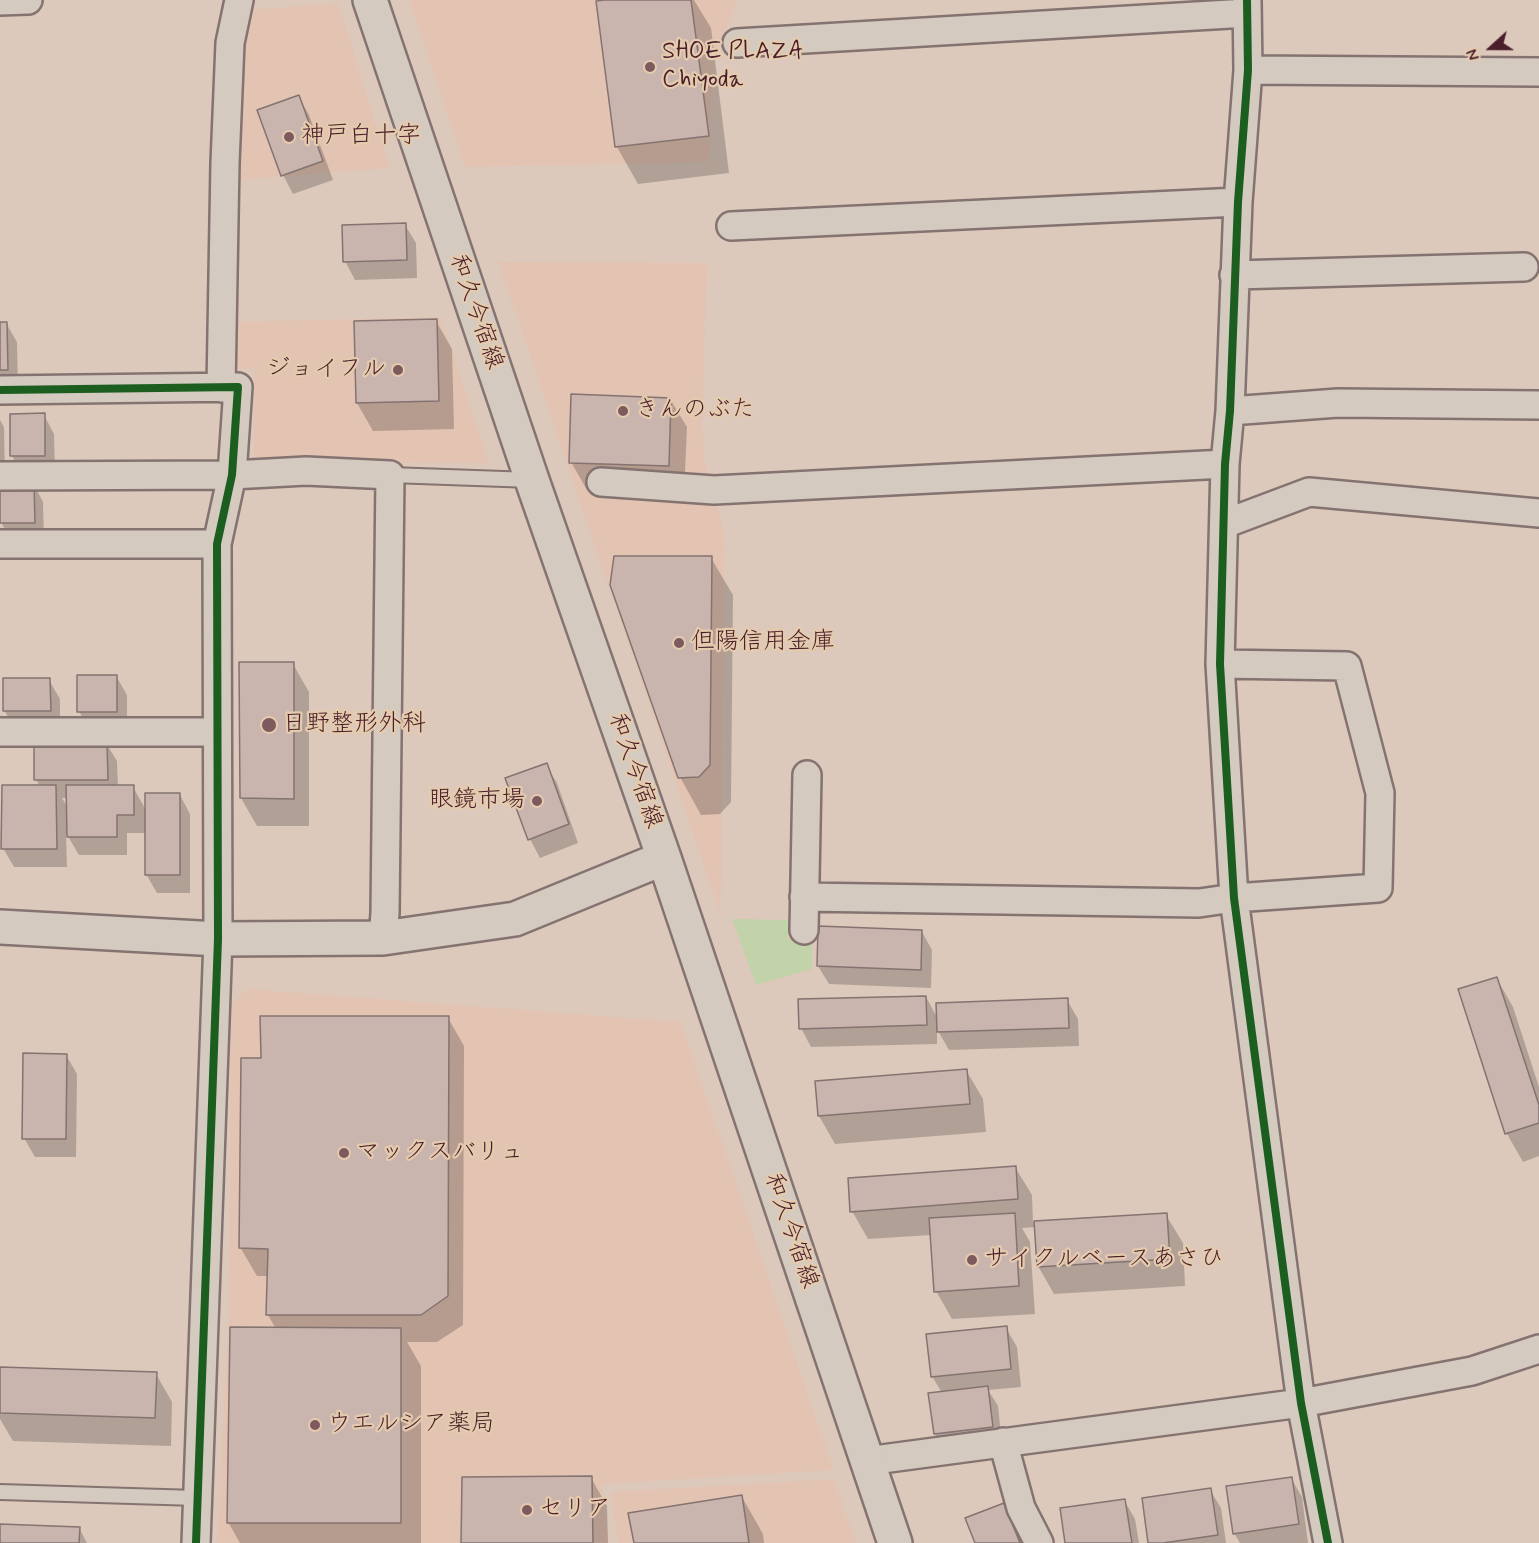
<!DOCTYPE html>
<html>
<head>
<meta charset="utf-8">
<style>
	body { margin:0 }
	#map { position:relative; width:1539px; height:1543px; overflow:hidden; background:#ddc9bc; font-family:Mynerve,sans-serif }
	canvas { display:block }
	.north { position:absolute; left:1461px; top:18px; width:60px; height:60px; -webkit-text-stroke:4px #e5cbad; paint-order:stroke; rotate:249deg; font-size:16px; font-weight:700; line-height:24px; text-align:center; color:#4a1f2b }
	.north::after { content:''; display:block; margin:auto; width:21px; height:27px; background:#4a1f2b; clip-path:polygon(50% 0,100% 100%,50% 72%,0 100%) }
</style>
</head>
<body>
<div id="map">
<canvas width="1539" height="1543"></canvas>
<div class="north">N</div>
</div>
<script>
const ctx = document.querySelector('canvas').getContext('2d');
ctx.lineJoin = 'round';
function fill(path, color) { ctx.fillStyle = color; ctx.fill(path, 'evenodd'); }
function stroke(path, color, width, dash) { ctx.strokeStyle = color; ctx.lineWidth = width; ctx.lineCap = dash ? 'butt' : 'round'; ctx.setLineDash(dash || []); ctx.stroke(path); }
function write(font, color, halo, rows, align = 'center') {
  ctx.font = font + ' Mynerve,"Klee One",sans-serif'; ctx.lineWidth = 4.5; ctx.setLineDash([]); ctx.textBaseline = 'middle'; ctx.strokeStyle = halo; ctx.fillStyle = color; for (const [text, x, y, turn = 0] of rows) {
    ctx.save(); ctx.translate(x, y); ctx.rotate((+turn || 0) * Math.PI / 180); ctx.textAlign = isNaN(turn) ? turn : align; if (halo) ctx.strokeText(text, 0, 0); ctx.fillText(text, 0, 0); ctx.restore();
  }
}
const built = new Path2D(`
	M409,0h327l-2,8 -21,54 -4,100 -244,5z
	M338,3l52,165 -153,12 3,-112 8,-58z
	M498,262l209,1 -5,161 2,35 20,73 -3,383z
	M441,317l48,146 -235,-1v-93h-20l-2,-47z
	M247,989l434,33 153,448 -233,14 8,59h-392l12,-227 2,-311z
	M834,1479l22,64h-238l-7,-51z`);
const green = new Path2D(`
	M732,919l56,1v19h24v30l-56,16z`);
const shadow = new Path2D(`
	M617,0h77l17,28 18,145 -91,11 -21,-37 -19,-145z
	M298,96l11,19 24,65 -40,14 -10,-19z
	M405,225l11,18 1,35 -62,2 -10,-19z
	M436,321l16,28 2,80 -81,2 -16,-28z
	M6,323l11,19 1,46 -18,1v-65z
	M670,399l17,28 -3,67 -97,-4 -16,-28z
	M44,415l10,19 1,40 -32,1 -11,-19z
	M0,420l4,7 1,52h-5z
	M33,483l10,19 1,39h-33l-10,-19z
	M711,558l22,37 -2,207 -11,12 -19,1 -21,-38z
	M293,664l16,28v134h-52l-16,-28z
	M116,676l11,19v35h-38l-10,-19z
	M49,680l11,19v30h-45l-11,-19z
	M106,743l11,18 1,26h15l13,23 34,-15 10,19v79h-33l-11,-19v-41h-19v22h-48l-13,-22 1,34h-53l-11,-19 37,-61 -4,-8zM62,798h6v10z
	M546,765l11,18 21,60 -38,15 -10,-19z
	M922,932l10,18 -1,38 -102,-4 -11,-18z
	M1497,979l16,28 26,80v69l-16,6 -16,-28 -47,-144z
	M926,997l12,22 129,-19 11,19 1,27 -130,4 -12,-21v15l-126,3 -10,-19z
	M448,1018l16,28 -1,279 -26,17h-30l14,24v177h-181l-12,-21 48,-193 -8,-14 1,-39h-12l-17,-29 23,-188z
	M66,1055l11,19 -1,83h-41l-11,-19z
	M966,1070l17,29 3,33 -151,12 -16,-28z
	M1015,1167l17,28 1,28 133,-8 17,28 2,43 -131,8 -16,-28 -3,-39 -13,1 8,14 5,72 -83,5 -16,-28 -5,-56 -63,4 -16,-28z
	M1006,1328l11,19 4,40 -33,3 10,16 4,39 -56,7 -11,-18 7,-41 -10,-17z
	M0,1369l156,5 16,28 -1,44 -158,-5 -13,-22z
	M591,1478l16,28 1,37h-145z
	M1291,1478l11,19 6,46h-68l-6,-10z
	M1210,1490l11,18 5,35h-76z
	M742,1497l21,37 1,9h-129z
	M1124,1500l11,19 4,24h-73z
	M1003,1505l11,18 8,20h-45z
	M0,1526l79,2 8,15h-87z`);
const building = new Path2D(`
	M605,0h86l18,136 -94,11 -19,-146z
	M299,95l24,66 -42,15 -24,-66z
	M406,223l1,37 -64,2 -1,-37z
	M437,319l2,82 -83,2 -2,-82z
	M0,322h7l1,48h-8z
	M571,394l100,4 -2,68 -100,-3z
	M45,413v43h-35v-42z
	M0,482h34l1,41h-35z
	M614,556h98l-2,209 -11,12 -21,1 -68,-193z
	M239,662h55v137l-54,-1z
	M77,675h40v37h-40z
	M3,678h47l1,33h-48z
	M34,741h73l1,39h-74z
	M547,763l22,61 -41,16 -23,-62z
	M2,785h54l1,64h-56z
	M66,785h68v30h-17v22h-50z
	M145,793h35v82h-35z
	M818,926l104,4 -1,40 -104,-4z
	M1497,977l42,128v18l-34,11 -47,-145z
	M926,996l1,29 -128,4 -1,-30z
	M1068,998l1,30 -132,4 -1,-29z
	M260,1016h189l-1,280 -27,19h-155l2,-66 -29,-1 2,-190h20z
	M23,1053l44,1 -1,85h-44z
	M967,1069l3,35 -152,12 -3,-35z
	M1016,1166l2,33 -168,13 -2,-34z
	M1015,1213l4,73 -85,6 -5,-74z
	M1167,1213l3,46 -133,8 -3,-46z
	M1007,1326l4,43 -80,8 -5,-43z
	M230,1327l171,1v195h-174z
	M0,1367l157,5 -2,46 -155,-5z
	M988,1386l5,41 -59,7 -6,-41z
	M592,1476l1,67h-132l1,-66z
	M1292,1477l7,47 -66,10 -7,-48z
	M1211,1488l7,47 -55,8h-15l-6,-45z
	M742,1495l7,48h-115l-6,-30z
	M1125,1499l7,44h-67l-5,-35z
	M1004,1503l16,40h-45l-10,-25z
	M0,1524l80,3 -1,16h-79z`);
const lane = new Path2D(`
	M390,475l142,5
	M0,1492l197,6`);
const street = new Path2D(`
	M1247,0l1,70 -10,132 -8,209 -5,53 -5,200 14,234 67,505 27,140
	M0,1l28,-1
	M737,43l510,-30
	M1248,70l291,2
	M731,226l507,-24
	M1234,275l290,-8
	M221,388l4,-225 5,-120 9,-43
	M0,390l238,-3 -6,88 -15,69 1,395 -22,604
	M1230,411l108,-8 201,2
	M0,476l232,-1 74,-4 84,4 -5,438 -2,25
	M601,482l113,8 511,-26
	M1224,524l85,-32 230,21
	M0,544h217
	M0,732h217
	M804,897l395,6 35,-5 144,-10 2,-95 -33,-127 -127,-2
	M804,930l3,-155
	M1003,1442l18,66 18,35
	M867,1461l434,-58 171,-32 67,-22`);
const secondary = new Path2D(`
	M370,0l162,480 132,378 231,685
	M0,927l218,12 165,-1 132,-19 149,-61`);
const cycleway = new Path2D(`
	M1247,0l1,70 -10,132 -8,209 -5,53 -5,200 14,234 67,505 27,140
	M0,390l238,-3 -6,88 -15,69 1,395 -22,604`);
const markers = [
	[650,67,6,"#7d5a5e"],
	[289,137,6,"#7d5a5e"],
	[398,370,6,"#7d5a5e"],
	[623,411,6,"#7d5a5e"],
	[679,643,6,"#7d5a5e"],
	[269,725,8,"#7d5a5e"],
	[537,801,6,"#7d5a5e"],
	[344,1153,6,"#7d5a5e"],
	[972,1260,6,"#7d5a5e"],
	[315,1425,6,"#7d5a5e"],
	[527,1510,6,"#7d5a5e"]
];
const poiNames = [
	["SHOE PLAZA",662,53],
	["Chiyoda",662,81],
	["神戸白十字",301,137],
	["ジョイフル",386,370,"right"],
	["きんのぶた",635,411],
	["但陽信用金庫",691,643],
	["日野整形外科",282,725],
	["眼鏡市場",525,801,"right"],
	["マックスバリュ",356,1153],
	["サイクルベースあさひ",984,1260],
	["ウエルシア薬局",327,1425],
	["セリア",539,1510]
];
const streetNames = [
	["和久今宿線",475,312,71],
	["和久今宿線",634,771,71],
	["和久今宿線",790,1231,71]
];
fill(built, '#e3c3b2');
fill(green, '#c2d2a9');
fill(shadow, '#0003');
fill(building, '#c9b4ae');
stroke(building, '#847370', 1.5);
stroke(lane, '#847370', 18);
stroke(street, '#847370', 32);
stroke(secondary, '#847370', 38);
stroke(lane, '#d4cabf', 14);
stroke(street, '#d4cabf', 27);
stroke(secondary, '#d4cabf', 33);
stroke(cycleway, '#1b5e20', 8);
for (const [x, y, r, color] of markers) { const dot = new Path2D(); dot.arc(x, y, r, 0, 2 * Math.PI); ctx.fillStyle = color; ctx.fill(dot); stroke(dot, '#e5cbad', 2); }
write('24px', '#4a1f2b', '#e5cbad', poiNames, 'left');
write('24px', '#4a1f2b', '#e5cbad', streetNames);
</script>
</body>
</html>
